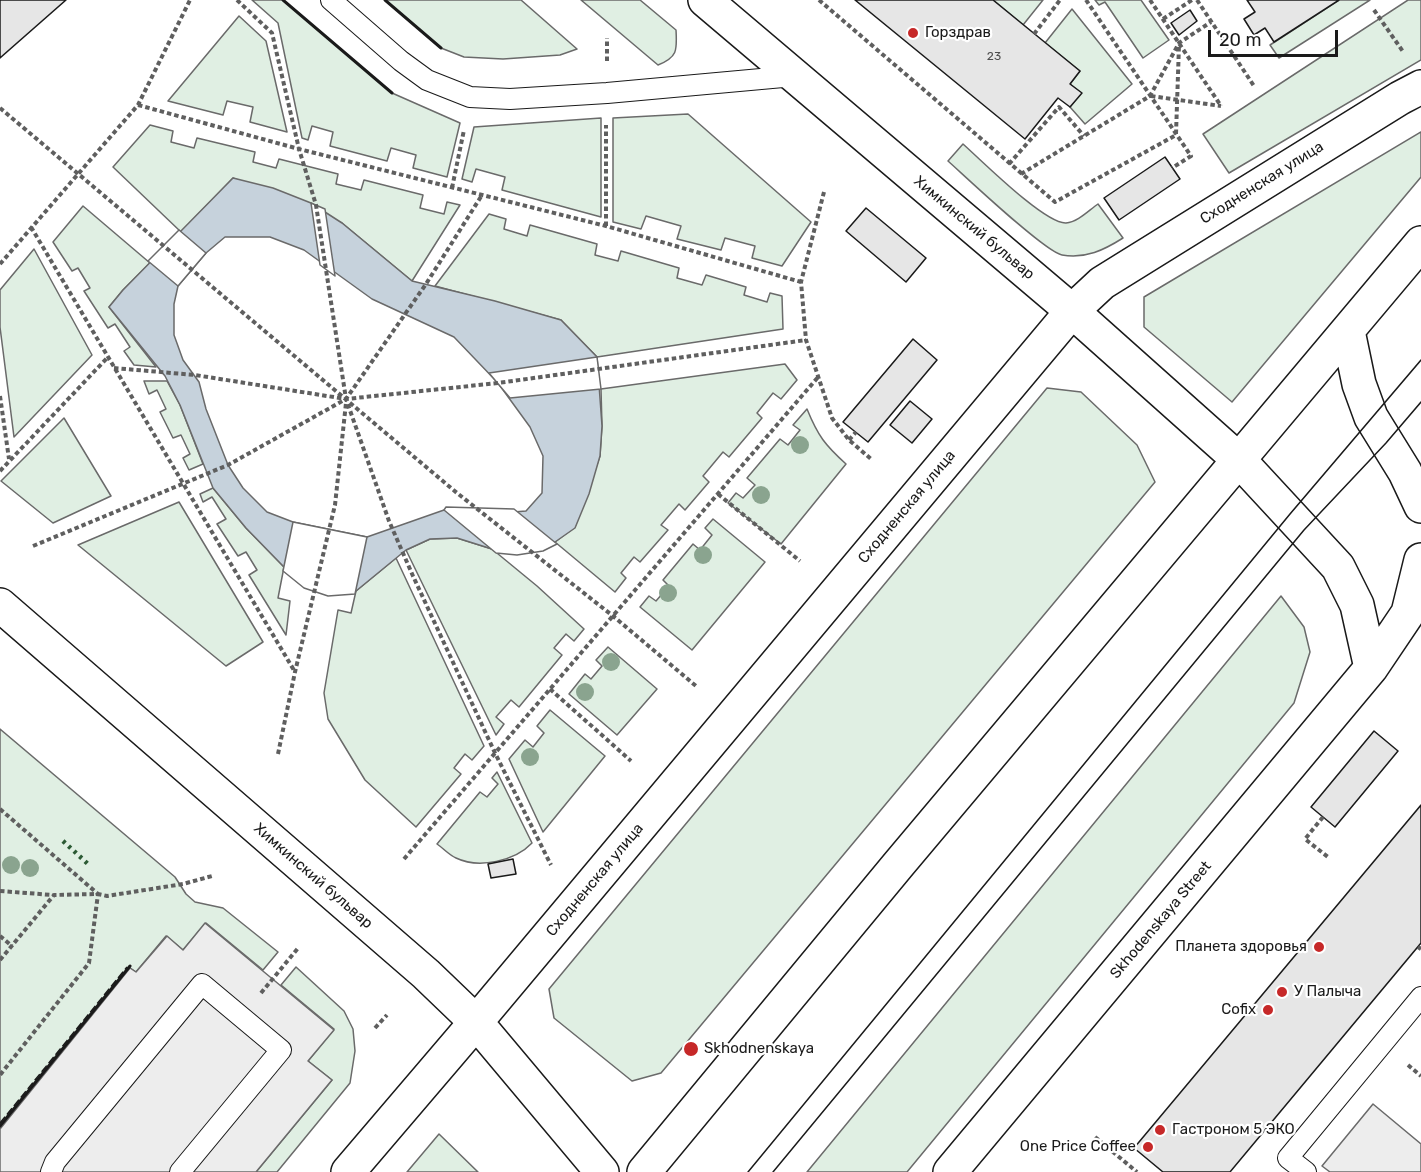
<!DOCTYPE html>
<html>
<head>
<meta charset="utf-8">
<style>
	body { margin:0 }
	#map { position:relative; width:1421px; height:1172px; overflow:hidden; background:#fff; font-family:Rubik,sans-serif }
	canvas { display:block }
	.scale { position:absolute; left:1208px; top:30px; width:130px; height:27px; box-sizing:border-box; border:3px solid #1a1a1a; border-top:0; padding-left:8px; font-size:18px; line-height:21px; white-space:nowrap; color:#1a1a1a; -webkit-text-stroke:4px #fff; paint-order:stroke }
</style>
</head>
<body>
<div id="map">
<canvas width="1421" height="1172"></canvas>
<div class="scale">20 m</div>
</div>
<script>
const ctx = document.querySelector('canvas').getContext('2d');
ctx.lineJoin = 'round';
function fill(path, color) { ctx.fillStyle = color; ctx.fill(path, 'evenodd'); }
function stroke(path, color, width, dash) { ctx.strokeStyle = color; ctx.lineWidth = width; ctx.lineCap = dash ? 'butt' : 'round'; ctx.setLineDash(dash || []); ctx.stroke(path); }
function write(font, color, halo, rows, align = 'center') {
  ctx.font = font + ' Rubik,sans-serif'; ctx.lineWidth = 4.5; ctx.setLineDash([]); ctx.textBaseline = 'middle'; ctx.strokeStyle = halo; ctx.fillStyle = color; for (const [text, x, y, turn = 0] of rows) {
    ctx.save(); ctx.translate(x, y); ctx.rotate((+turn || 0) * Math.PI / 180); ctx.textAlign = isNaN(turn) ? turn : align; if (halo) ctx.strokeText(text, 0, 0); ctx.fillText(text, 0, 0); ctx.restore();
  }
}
const green = new Path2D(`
	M252,0h31l109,93 68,30 -13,54 -34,-9 3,-13 -25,-7 -4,13 -57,-15 3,-14 -21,-6 -4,14 -6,-2 -24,-115z
	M385,0h136l56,49 -17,6 -57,4 -39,-2 -23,-9z
	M581,0h59l36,30c1,20 2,27 -18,35z
	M993,0h50l-20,25z
	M1095,0h46l28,40 -26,18 -38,-56 -6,3z
	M1339,0h31l-91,58 -9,-13z
	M1408,0h13v60l-192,113 -26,-39z
	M1072,9l60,75 -47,40 -15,-17 11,-14 -11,-9 10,-13 -35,-28z
	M239,16l27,25 21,91 -37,-10 3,-15 -26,-6 -4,14 -55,-14z
	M688,114l123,108 -29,44 -30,-8 3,-12 -30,-8 -4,12 -44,-11 4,-13 -35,-10 -5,13 -28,-7v-104z
	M601,118v99l-99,-27 3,-13 -29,-8 -4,13 -10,-3 12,-52z
	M150,125l23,6 -2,11 23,6 3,-10 58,14 -2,10 23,6 3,-9 59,15 -2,10 25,6 3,-10 59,15 -3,13 24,6 3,-12 13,3 -48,76 -70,-58 -109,-45 -52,54 -68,-65z
	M1421,132v45l-189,225 -88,-75v-30z
	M963,144c19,17 82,80 103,79 12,-1 23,-13 32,-19l25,34c-19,12 -37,21 -61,17 -17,-3 -95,-77 -114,-94z
	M83,206l67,57 -27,27 -14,17 47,60 -22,-2 -10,-14 6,-4 -15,-23 -7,4 -24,-37 6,-3 -12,-20 -6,3 -19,-29z
	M489,214l17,5 -2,10 23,7 3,-11 67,19 -2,11 23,6 3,-10 58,17 -2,10 25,7 4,-10 40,12 -2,8 23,7 3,-9 12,3 1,33 -186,28 -36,-37 -126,-34z
	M34,249l58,106 -78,82 -14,-110v-37z
	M785,364l12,16 -16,19 -8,-6 -16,20 5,5 -33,39 -6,-5 -20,24 6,6 -24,28 -6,-6 -18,21 7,5 -28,32 -6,-5 -13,16 5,5 -11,14 -60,-50 20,-15 25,-71 2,-30 -1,-37z
	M144,381h23l13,24 23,59 -14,6 -6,-12 7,-4 -9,-19 -8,3 -13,-26 6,-3 -9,-19 -8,4z
	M1047,388l34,4 56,53 18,37 -494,591 -29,8 -78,-63 -5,-29z
	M807,409c11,27 18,36 39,55l-65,80 -53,-41 8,-10 7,5 12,-13 -8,-7 33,-39 8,6 12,-15 -7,-5z
	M64,418l47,78 -58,27 -52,-42z
	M213,488l33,40 38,39 -6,31 12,3 -4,34 -37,-60 8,-5 -11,-18 -8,4 -21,-32 9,-5 -14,-22 -9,5 -3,-8z
	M179,502l84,140 -37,24 -148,-121z
	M713,519l52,43 -73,88 -52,-43 9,-11 7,5 13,-15 -6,-6 30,-36 7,6 12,-15 -7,-7z
	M457,538l35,11 45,37 47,43 -10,12 -8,-7 -12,14 8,7 -43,52 -8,-7 -15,17 8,7 -8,11 -90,-185 24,-11z
	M396,558l88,188 -12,14 -7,-6 -11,14 7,6 -45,53 -51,-47 -37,-61 -4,-26 14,-83 13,3 5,-22z
	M1281,596l23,31 6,25 -16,51 -387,469h-100z
	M608,647l49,42 -40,46 -48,-41 16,-20 6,5 11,-13 -6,-6z
	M550,710l55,46 -62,76 -34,-73 16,-19 8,7 11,-14 -7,-7z
	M0,729l175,148 11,17 9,8 28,6 55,44 -15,18 -57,-47 -23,27 -17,-14 -30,36 -6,-4 -130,161z
	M497,772l35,71c-17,18 -53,26 -76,15 -7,-3 -13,-10 -19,-14l43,-52 7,5 11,-13 -6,-6z
	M296,967l48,44 9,18 2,22 -5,32 -73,89h-21l76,-92 -24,-19 26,-32 -53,-44z
	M439,1134l39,38h-71z`);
const parking = new Path2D(`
	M205,923l129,107 -26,31 24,19 -76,92h-256v-43l130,-161 6,4 31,-36 16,14z
	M1373,1104l48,40v28h-91l-8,-6z`);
const water = new Path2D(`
	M233,178l40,10 38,15 31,20 70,58 83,20 66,19 36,37 5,69 -2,30 -11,38 -14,34 -20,14 -13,6 -50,1 -35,-11 -27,1 -24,11 -50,41 -51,-6 -21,-18 -38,-39 -33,-40 -33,-83 -15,-29 -56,-69 14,-17zM225,237h45l34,13 68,49 82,38 44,46 32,44 13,29 -1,37 -16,18 -25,2 -57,-3 -77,27 -74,-15 -26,-10 -24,-24 -15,-23 -22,-56 -7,-27 -16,-22 -9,-25v-31l4,-18 28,-33z`);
const pier = new Path2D(`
	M311,203l14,6 10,67 -15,-11z
	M179,230l27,23 -28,33 -30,-25z
	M597,357l4,32 -91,9 -21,-25z
	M446,507l68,2 43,35 -14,7 -26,4 -21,-2 -52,-43z
	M293,522l74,15 -12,57 -27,2 -24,-8 -21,-17z`);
const building = new Path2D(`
	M0,0h66l-66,58z
	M855,0h138l87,71 -10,13 12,9 -12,14 -12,-9 -33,41z
	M1247,0h92l-65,42 -9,-14 -11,7 -10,-16 11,-7z
	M1190,10l7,11 -18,14 -8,-12z
	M1165,157l15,22 -61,41 -15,-22z
	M866,208l60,50 -20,24 -60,-51z
	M913,339l24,21 -69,82 -25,-20z
	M910,401l22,18 -20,24 -22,-18z
	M1374,731l24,20 -63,76 -24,-20z
	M1421,805v138l-191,229h-67l-29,-24z
	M513,859l3,15 -25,4 -3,-14z`);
const path = new Path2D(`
	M237,0l35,33 27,116 17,56 30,194 43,122 24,55 82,177 56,112
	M819,0l236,202 121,-67
	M1086,0l105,156 -19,12
	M1150,0l71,106
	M1197,0l57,86
	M1374,10l30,43
	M1163,19l29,-19
	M1034,34l26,-34
	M607,61v-23
	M1151,96l70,10
	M138,105l161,44 307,77 195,56
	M0,108l457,385 156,123 83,70
	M1176,134l3,-89
	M1009,164l50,-57 25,29
	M1021,174l129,-78 29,-53 32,-21
	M452,188l12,-58
	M824,192l-23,90 5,58 26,78 17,22 22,19
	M606,226v-101
	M31,227l264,445
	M0,264l138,-159 52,-105
	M114,368l81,7 151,24 152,-16 308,-43
	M0,396l9,63
	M849,440l7,-8
	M0,471l108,-114
	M718,494l82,67
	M33,546l195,-81 118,-66 80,-115 56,-89
	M550,689l81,72
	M278,754l17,-82 40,-167 11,-102
	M0,809l98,85 -9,69 -89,112
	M1323,817l-18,22 23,18
	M404,859l415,-483
	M0,891l53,4
	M0,936l12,10
	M1418,947l3,2
	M0,960l54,-65 44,-1 9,2 76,-12 29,-8
	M261,993l38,-46
	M375,1028l12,-13
	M1408,1065l13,11
	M1095,1137l42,35`);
const service = new Path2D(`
	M331,0l70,61 26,19 43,17 40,2 97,-6 187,-17
	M51,1172l4,-10 147,-178 79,66 -101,122
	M1306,1172l-18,-14 133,-161`);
const minor = new Path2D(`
	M348,1172l128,-150`);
const secondary = new Path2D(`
	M705,0l367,311 167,149 99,107 19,38 14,63
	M1348,331l11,53 12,33 34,55 16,34
	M0,605l426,369 50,48 126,150
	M476,1022l596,-711 30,-28 298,-185 21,-11
	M644,1172l254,-307 523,-622
	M950,1172l421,-504 37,-55 13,-53`);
const tram = new Path2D(`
	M748,1172l542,-658 131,-154
	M773,1172l531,-642 82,-87 35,-41`);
const hedge = new Path2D(`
	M63,841l25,23`);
const fence = new Path2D(`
	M0,1123l127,-156`);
const wall = new Path2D(`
	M283,0l109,93
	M385,0l56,48
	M0,1126l130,-160`);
const trees = [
	[800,445],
	[761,495],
	[703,555],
	[668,593],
	[611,662],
	[585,692],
	[530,757],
	[11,865],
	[30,868]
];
const markers = [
	[913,33,6,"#c62828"],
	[1319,947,6,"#c62828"],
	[1282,992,6,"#c62828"],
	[1268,1010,6,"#c62828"],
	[691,1049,8,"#c62828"],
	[1160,1130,6,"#c62828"],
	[1148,1147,6,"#c62828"]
];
const numberNames = [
	["23",994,57]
];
const poiNames = [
	["Горздрав",925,33],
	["Планета здоровья",1307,947,"right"],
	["У Палыча",1294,992],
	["Cofix",1256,1010,"right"],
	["Skhodnenskaya",704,1049],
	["Гастроном 5 ЭКО",1172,1130],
	["One Price Coffee",1136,1147,"right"]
];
const streetNames = [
	["Сходненская улица",1262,183,-32],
	["Химкинский бульвар",974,228,40],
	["Сходненская улица",907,507,-50],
	["Химкинский бульвар",313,876,41],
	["Сходненская улица",595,880,-50],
	["Skhodenskaya Street",1161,920,-50]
];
fill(green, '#e0efe3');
stroke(green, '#6a6a6a', 1.5);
fill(parking, '#ededed');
stroke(parking, '#6a6a6a', 1.5);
fill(water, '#c6d2dc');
stroke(water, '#6a6a6a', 1.5);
fill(pier, '#fff');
stroke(pier, '#6a6a6a', 1.5);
fill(building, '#e6e6e6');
stroke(building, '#1a1a1a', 1.5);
stroke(service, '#1a1a1a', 22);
stroke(minor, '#1a1a1a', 36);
stroke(secondary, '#1a1a1a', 36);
stroke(path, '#5f5f5f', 4, [4.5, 3]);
stroke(service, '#fff', 20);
stroke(minor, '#fff', 33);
stroke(secondary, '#fff', 33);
stroke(tram, '#1a1a1a', 1.5);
stroke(hedge, '#2b5a34', 4.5, [3, 4.5]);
stroke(fence, '#1a1a1a', 1.5, [8, 3]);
stroke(wall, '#1a1a1a', 3);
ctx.fillStyle = '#8aa48f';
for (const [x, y] of trees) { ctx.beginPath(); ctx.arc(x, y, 9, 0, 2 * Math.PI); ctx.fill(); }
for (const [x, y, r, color] of markers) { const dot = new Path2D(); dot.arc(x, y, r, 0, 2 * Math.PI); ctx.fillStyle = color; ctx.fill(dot); stroke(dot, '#fff', 2); }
write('12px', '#4d4d4d', null, numberNames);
write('15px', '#1a1a1a', '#fff', poiNames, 'left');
write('15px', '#1a1a1a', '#fff', streetNames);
</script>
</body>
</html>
